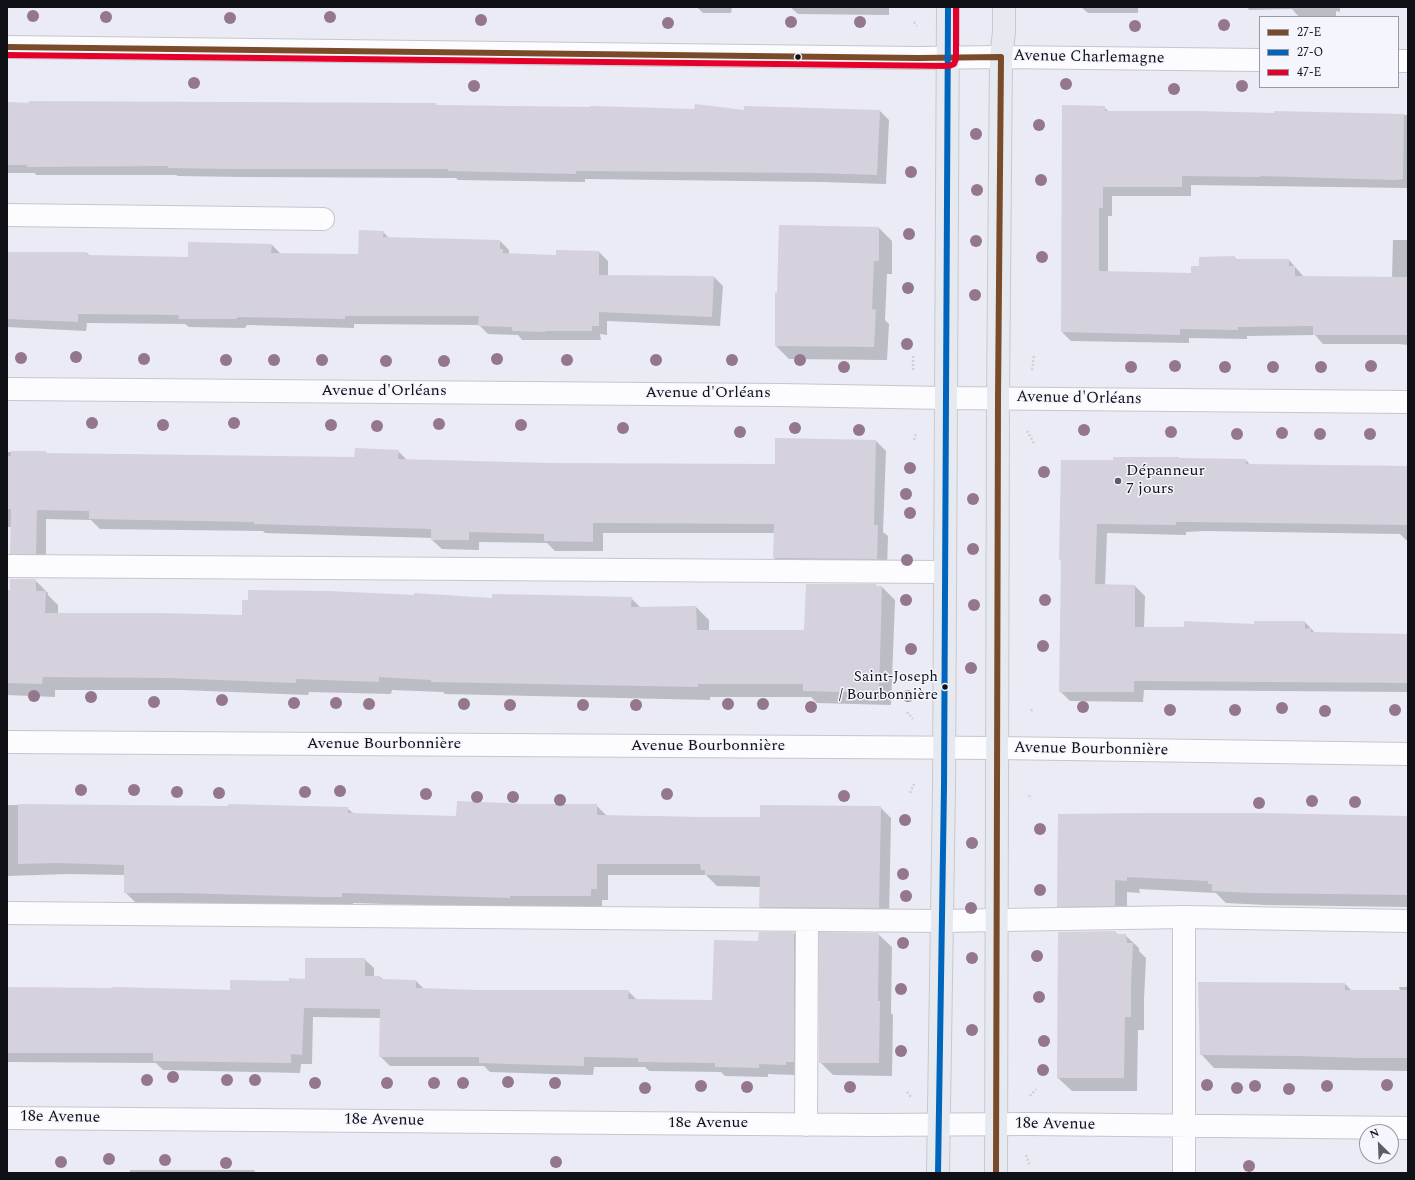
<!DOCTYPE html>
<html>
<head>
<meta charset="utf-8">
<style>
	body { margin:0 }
	#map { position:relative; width:1415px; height:1180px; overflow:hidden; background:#eaebf5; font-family:Spectral,serif }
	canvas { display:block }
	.frame { position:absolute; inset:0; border:8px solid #101017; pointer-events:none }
	.legend { position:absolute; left:1259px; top:16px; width:140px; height:72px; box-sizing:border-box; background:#f4f5fd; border:1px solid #9999a1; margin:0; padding:5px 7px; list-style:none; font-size:12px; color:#101017 }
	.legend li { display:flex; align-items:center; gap:8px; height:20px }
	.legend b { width:20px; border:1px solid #9999a1 }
	.north { position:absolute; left:1359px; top:1124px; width:40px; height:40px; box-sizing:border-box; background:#f4f5fd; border:1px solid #9999a1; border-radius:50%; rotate:336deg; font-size:11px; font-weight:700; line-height:16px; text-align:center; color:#101017 }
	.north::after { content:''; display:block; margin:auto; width:14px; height:18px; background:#5c5d65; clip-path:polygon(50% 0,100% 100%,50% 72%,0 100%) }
</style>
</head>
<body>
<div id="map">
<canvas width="1415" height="1180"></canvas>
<div class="frame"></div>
<ul class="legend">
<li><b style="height:5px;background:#7a4b2a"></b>27-E</li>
<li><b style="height:5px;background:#0065bd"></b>27-O</li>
<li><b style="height:5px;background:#e4002b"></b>47-E</li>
</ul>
<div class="north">N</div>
</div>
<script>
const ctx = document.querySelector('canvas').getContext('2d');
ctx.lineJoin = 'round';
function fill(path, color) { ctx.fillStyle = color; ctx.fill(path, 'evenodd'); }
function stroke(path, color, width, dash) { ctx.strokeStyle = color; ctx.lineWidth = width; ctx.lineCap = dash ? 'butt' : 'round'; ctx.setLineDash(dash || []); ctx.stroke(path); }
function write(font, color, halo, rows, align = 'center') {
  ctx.font = font + ' Spectral,serif'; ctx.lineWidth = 3; ctx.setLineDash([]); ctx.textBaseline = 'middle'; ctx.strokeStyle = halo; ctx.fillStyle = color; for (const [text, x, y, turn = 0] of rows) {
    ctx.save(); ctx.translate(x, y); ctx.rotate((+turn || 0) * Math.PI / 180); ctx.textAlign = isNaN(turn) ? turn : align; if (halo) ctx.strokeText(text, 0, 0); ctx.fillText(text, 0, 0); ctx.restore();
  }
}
const shadow = new Path2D(`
	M697,7h35l-1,6h-28z
	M790,7h99v8l-91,-1z
	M1081,7h57v6h-50z
	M1223,7h117v5l-4,-1v6h-37l-7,-8 -43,1 -1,-2h-24z
	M7,103l429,1 1,2 308,5h135l9,9 -3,64 -63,-2 -238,-3v3l-127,-2 -2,-2 -215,-1 -63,-1 -2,-1h-140l-1,-2h-28z
	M1063,107h41l5,5 166,2v-2l133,3v73l-217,-3v11h-79v20h-4v56l84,2 8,-7 34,-10 4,3h51l15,17 88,1 1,-38h15v105l-9,-1h-76l-8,-9 -68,1v3l-58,-1v5l-118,-2 -9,-9z
	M879,228l13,13v33h-5l-2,46 4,4 -2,36 -98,-1 -13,-13z
	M383,232l6,6 111,3 9,9v5l48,1 42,-4 9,9v15l106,1 9,9 -3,40 -113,-5v14l-7,-1 1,6h-79l-4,-5 -30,-1 -9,-9 -125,-1v4l-107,-3 -2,3 -56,-1 -4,-3 -98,-1 -1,8 -79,-4v-76l4,2h76l3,3 99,2 83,-13 9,9 78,1z
	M776,439l100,2 10,10 -3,81 5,4 -1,33 -103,-1 -10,-10 1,-25h-172v18h-48l-8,-8 -68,-1v8l-37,-1 -10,-9v-2l-167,-5 -2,-2 -163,-2 -9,-9 -45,-1v44h-25l-10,-10v-26h-4v-75h38l3,2 307,4 43,-7 10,10 141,3 227,1z
	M1180,459l66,1 4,5 158,3v72h-2l-6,-6 -196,-3 -18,1v3l-79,-2 -2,53h30l10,10 -1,32 111,-3 50,-3 10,11 93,2v57l-264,-2 -1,12 -73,-1 -10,-10 2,-129 -2,-2 54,-99z
	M35,580l13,13v2l10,10v9l185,2 250,-17 138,-1 10,10 55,-1 13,13v11h96l71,-46 2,2h4l13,13 -4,105 -74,-2 -6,-6h-101v3l-265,-6 -2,-2 -51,-2 -1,4 -82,-2 -1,3 -126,-5h-127v7l-48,-2v-104h4z
	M7,805l340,3 7,6 103,3 69,-12h70l11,11 154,2 119,-11 11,11 -2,101 -117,-1 -12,-11 1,-20 -44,-1 -11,-11h-98v25h-6v7h-81v1l-168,-5 -1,5h-20l-141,-5h-55l-11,-11v-17l-56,-1 -62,2z
	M1059,815l349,3v89l-142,-2 -40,-2 -10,-10 -77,-4 1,4 -13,-1v26l-56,1 -13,-13z
	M1115,932l3,3h7l14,13v3l7,7 -2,41v31h-6l-1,61h-65l-14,-13z
	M760,933h34l10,10 -1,129h-8v3l-27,-1v3l-43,-1 -4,-4 -72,-1 -4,-4h-51l-1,8 -41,-1 -62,-2 -6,-6h-94l-10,-10 1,-38 -68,-1 -1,47h-11l-1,9 -137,-3 -7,-7 -149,-1v-73l224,2 75,-11 58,-21 10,9v9h6l4,3 32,1 9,9 203,1 9,9 76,1 46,-59z
	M878,934l14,13 -1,66 2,2 -1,61 -59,-1 -13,-13z
	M1199,983l146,1 7,7h48l-1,-4h9v84l-194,-3 -13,-14z
	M130,1170h124l2,3h-126z
	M7,1172h21l1,1h-22z`);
const building = new Path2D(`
	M29,101l407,2v2l154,2v-1l104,3 1,-5 49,6v-4l136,4 -3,65 -63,-2 -238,-2v3l-128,-3v-2h-216l-64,-1v-2l-141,1v-2h-20v-63l22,1z
	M1062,105l43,1v5h92l77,2v-2l130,3 -1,65 -7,1 -136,-4v1l-78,-1v11h-79v21h-4v63l92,2v-7h8v-9l36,-1v3h54v7h6v10l113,1v58h-95v-9l-75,1v3l-58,-1v6l-119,-3z
	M779,225l100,2v34h-5l-2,48 4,1 -2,37 -99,-1v-54l2,1z
	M359,230l25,1 -1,6 117,3v9h3v4l53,2v-5l43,1v24l115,1 -2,41 -113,-5v14h-7v5h-47v1l-33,-1v-4l-34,-1 1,-10h-134v3l-107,-2 -2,2h-57l-1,-4 -100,-1v8l-71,-3v-67h80v3l101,2v-15l84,2 -1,9 87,1z
	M775,438l101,2 -2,85h4l-1,34 -104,-1 1,-34 -181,-1v19l-49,-1v-7l-75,-2v8h-38v-11l-177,-5v-2l-165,-3v-8l-52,-1 -1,44h-26l1,-45h-4v-53h4v-5h35v2l308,4 1,-9 44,2 -1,9 151,4 226,1z
	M1113,457h66v1l67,1v5l162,2v59l-215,-3h-17v3l-79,-1 -2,60 40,1v42h49v-6l70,3v-3h51v8l6,-1v4l97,2v49l-274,-2v11h-75l2,-132h-2l2,-100h52z
	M10,579h26v12h10l-1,22h117l80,2v-15h6v-10l80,1 86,4v-2l78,5v-4l56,1 84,2 -1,10 65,-1 1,24h107l2,-46h70v2h6l-3,107 -76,-2v-7h-105v3l-267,-5v-2l-52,-3v5l-83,-3v4l-128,-5 -125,-1 -1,7 -35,-1v-93h3z
	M457,801l69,3h71v11l104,2h59v-12l121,1 -2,102 -120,-1 1,-31 -55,-1v-5h-4l-1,-6h-103v25h-6v7h-81v2l-168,-5v4h-22l-141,-4h-55v-28l-67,-2 -39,1v-60l210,2v-2l120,3v6l108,3z
	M1142,813h118l148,3v79l-156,-2 -40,-2v-7h-4v-3l-81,-4v4l-12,-1v26l-58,1 1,-93z
	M1115,931v3h11l1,9h6l-2,42v32h-6l-1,61h-67l1,-146z
	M759,932h35v130h-8v3l-27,-1v4l-44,-1v-4l-77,-1v-4l-54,-1v9l-42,-1 -63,-2v-6h-100l1,-48 -76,-1 -2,47 -11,-1v9l-138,-2v-8h-146v-66l104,1 1,-1 118,3v-10l59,1v-3l16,1v-21h60v18h15v3l36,1v8l62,2h151l-1,9 84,1 2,-60 44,1z
	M819,932l60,1 -1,68h2l-1,62h-60z
	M1198,982l147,1v7h63v68h-47l-63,-2 -98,-1z`);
const path = new Path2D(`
	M914,22l3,4
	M913,370v-16
	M1032,370l2,-14
	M1027,431l7,12
	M914,440l2,-7
	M1031,711l3,-3
	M907,712l6,7
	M910,793l4,-9
	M1029,795l2,4
	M907,1092l4,5
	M1030,1096l6,-7
	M1026,1155l4,11`);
const minor = new Path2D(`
	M7,47l911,11 83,-1 259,3
	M1398,61h10
	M7,215l316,4
	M7,389l774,6 164,3 463,4
	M7,566l937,6
	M7,742l990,6 411,6
	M7,913l934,8 243,-4
	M7,1118l866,7 154,-1 381,4
	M806,1125l1,-205
	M1184,1173v-256l224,4`);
const major = new Path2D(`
	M938,1173l6,-386 4,-780
	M996,1173l2,-775 3,-341 3,-25v-25`);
const bus1 = new Path2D(`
	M7,47l911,11 83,-1 -3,341 -2,775`);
const bus2 = new Path2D(`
	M938,1173l6,-386 4,-780`);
const bus3 = new Path2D(`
	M7,55l942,11 5,-2 2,-5v-52`);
const trees = [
	[33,16],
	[106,17],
	[330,17],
	[230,18],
	[481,20],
	[791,22],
	[860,22],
	[668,23],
	[1224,25],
	[1135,26],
	[194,83],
	[1066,84],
	[474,86],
	[1242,86],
	[1174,89],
	[1039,125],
	[976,134],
	[911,172],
	[1041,180],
	[977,190],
	[909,234],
	[976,241],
	[1042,257],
	[908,288],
	[975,295],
	[907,344],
	[76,357],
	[21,358],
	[144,359],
	[497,359],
	[226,360],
	[274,360],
	[322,360],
	[567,360],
	[656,360],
	[732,360],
	[800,360],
	[386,361],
	[444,361],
	[1175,366],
	[1371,366],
	[844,367],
	[1131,367],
	[1225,367],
	[1273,367],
	[1321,367],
	[92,423],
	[234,423],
	[439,424],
	[163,425],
	[331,425],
	[521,425],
	[377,426],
	[623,428],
	[795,428],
	[859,430],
	[1084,430],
	[740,432],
	[1171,432],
	[1282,433],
	[1237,434],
	[1320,434],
	[1370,434],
	[910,468],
	[1044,472],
	[906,494],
	[973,499],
	[910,513],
	[973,549],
	[907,560],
	[906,600],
	[1045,600],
	[974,605],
	[1043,646],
	[911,649],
	[971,668],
	[34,696],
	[908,696],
	[91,697],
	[222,700],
	[154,702],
	[294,703],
	[336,703],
	[369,704],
	[464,704],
	[728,704],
	[763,704],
	[510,705],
	[583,705],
	[636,705],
	[811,707],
	[1083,707],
	[1282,708],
	[1170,710],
	[1235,710],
	[1395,710],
	[1325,711],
	[81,790],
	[134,790],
	[340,791],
	[177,792],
	[305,792],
	[219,793],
	[426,794],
	[667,794],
	[844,796],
	[477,797],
	[513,797],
	[560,800],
	[1312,801],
	[1355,802],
	[1259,803],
	[905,820],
	[1040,829],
	[972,843],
	[903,874],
	[1040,890],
	[906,896],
	[971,908],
	[903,943],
	[1037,956],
	[972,958],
	[901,989],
	[1039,997],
	[972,1030],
	[1044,1041],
	[901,1051],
	[1043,1070],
	[173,1077],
	[147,1080],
	[227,1080],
	[255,1080],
	[508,1082],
	[315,1083],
	[387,1083],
	[434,1083],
	[463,1083],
	[555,1083],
	[1207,1085],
	[1387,1085],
	[701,1086],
	[1255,1086],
	[1327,1086],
	[747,1087],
	[850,1087],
	[645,1088],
	[1237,1088],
	[1289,1089],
	[109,1159],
	[165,1160],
	[61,1162],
	[556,1162],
	[226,1163],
	[1249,1166]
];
const markers = [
	[798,57,3.5,"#101017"],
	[1118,481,4,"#5c5d65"],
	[945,687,3.5,"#101017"]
];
const busNames = [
	["Saint-Joseph",938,678],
	["/ Bourbonnière",938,696]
];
const streetNames = [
	["Avenue Charlemagne",1089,58,1],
	["Avenue d'Orléans",384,392],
	["Avenue d'Orléans",708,394],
	["Avenue d'Orléans",1079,399,1],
	["Avenue Bourbonnière",384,745],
	["Avenue Bourbonnière",708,747],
	["Avenue Bourbonnière",1091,750,1],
	["18e Avenue",60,1118,1],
	["18e Avenue",384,1121,1],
	["18e Avenue",708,1124],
	["18e Avenue",1055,1125,1]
];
const poiNames = [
	["Dépanneur",1126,472],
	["7 jours",1126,490]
];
fill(shadow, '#0003');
fill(building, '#d5d1dd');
stroke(minor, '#c5c6ce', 24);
stroke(major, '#c8c8cd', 24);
stroke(path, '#d0d0d3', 2.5, [2, 2]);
stroke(minor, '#fcfcfe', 22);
stroke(major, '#e6eaf0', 22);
stroke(bus1, '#7a4b2a', 6);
stroke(bus2, '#0065bd', 6);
stroke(bus3, '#e4002b', 6);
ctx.fillStyle = '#94778c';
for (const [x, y] of trees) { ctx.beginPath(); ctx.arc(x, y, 6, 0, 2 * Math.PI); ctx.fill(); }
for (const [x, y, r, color] of markers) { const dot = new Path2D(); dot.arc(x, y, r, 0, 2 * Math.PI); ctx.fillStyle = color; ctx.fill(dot); stroke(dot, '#f4f5fd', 1.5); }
write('15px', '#101017', '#f4f5fd', busNames, 'right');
write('16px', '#101017', '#f4f5fd', streetNames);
write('16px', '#101017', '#f4f5fd', poiNames, 'left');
</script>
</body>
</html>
